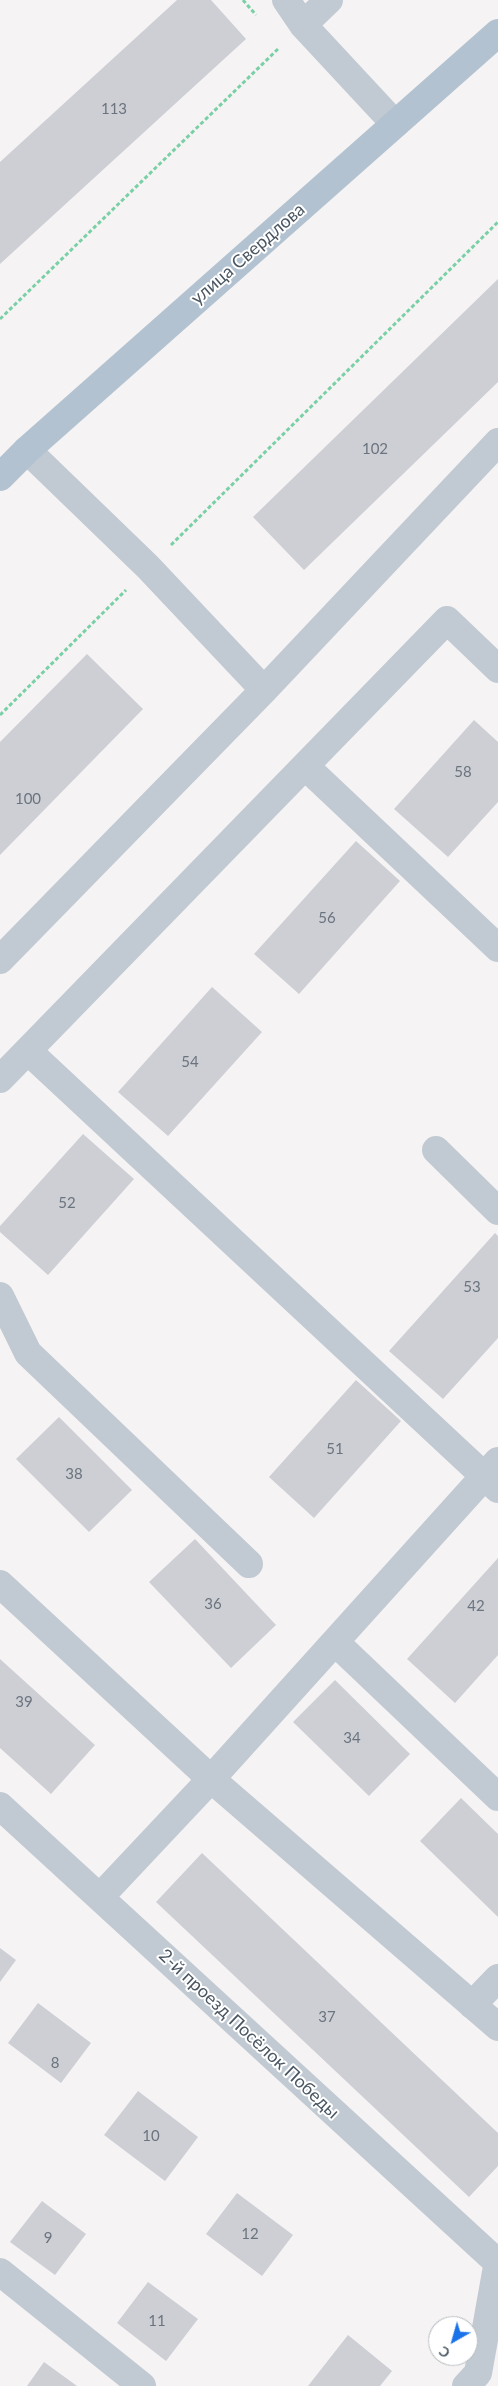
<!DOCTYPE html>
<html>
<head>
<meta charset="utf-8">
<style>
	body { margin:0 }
	#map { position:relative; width:498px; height:2386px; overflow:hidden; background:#f5f3f3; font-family:Lato,sans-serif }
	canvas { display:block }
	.north { position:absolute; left:428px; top:2316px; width:50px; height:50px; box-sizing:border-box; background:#fff; border:1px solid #b7bbc0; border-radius:50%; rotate:218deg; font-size:14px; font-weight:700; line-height:20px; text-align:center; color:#4a5661 }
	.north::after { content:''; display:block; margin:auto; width:18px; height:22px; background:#1a73e8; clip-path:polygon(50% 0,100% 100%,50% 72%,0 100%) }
</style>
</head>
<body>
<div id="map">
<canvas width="498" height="2386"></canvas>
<div class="north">С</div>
</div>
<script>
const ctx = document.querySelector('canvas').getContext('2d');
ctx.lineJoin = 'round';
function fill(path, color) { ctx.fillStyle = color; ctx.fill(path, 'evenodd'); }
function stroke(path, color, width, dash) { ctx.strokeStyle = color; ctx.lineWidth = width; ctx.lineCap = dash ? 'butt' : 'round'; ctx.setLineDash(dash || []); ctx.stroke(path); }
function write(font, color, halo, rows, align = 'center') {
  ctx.font = font + ' Lato,sans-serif'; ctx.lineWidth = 4; ctx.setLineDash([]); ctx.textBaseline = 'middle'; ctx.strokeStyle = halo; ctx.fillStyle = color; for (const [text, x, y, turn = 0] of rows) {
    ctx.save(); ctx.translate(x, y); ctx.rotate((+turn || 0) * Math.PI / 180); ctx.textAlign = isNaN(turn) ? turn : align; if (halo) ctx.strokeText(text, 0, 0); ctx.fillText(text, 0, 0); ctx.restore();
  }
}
const building = new Path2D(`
	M177,0h34l35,39 -246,225v-102z
	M498,279v103l-194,188 -51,-53z
	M87,654l56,55 -143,146v-113z
	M474,720l24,22v60l-50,55 -54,-48z
	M356,841l44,40 -101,113 -45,-40z
	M212,987l50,45 -94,104 -50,-44z
	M83,1134l51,45 -86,96 -48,-43v-6z
	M495,1233l3,3v102l-55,61 -54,-48z
	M356,1380l45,41 -87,97 -45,-41z
	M59,1417l73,73 -43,42 -73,-73z
	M195,1539l81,86 -45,43 -82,-86z
	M498,1558v97l-43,48 -48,-44z
	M0,1659l95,86 -44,49 -51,-46z
	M335,1680l75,74 -41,42 -76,-74z
	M461,1798l37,36v83l-78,-76z
	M202,1853l296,280v33l-29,31 -313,-295z
	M0,1948l16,12 -16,22z
	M38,2003l53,40 -30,40 -53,-40z
	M138,2091l60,46 -33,44 -61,-46z
	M237,2193l56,42 -31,41 -56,-42z
	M42,2201l44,33 -31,41 -45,-33z
	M148,2282l50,37 -32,42 -49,-38z
	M348,2335l44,36 -12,15h-72z
	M44,2362l33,24h-50z`);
const path = new Path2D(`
	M243,0l13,15
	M0,319l279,-271
	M171,545l327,-323
	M0,715l126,-125`);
const minor = new Path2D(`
	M286,0l17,25 92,99
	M303,25l26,-25
	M27,450l121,117 116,123
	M305,766l193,182
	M0,960l264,-270 234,-248
	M28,1051l470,438
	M0,1079l447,-459 51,49
	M436,1150l62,61
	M0,1296l28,57 221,211
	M0,1584l211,195 287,248
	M335,1642l163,155
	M0,1806l497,456
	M100,1897l111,-118 287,-318
	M472,2005l26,-27
	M0,2272l142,114
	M466,2386l12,-13 20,-112`);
const major = new Path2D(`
	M0,477l27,-27 471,-417`);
const numberNames = [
	["113",114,109],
	["102",375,449],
	["58",463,772],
	["100",28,799],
	["56",327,918],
	["54",190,1062],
	["52",67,1203],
	["53",472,1287],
	["51",335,1449],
	["38",74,1474],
	["36",213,1604],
	["42",476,1606],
	["39",24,1702],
	["34",352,1738],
	["37",327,2017],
	["8",55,2063],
	["10",151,2136],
	["12",250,2234],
	["9",48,2238],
	["11",157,2321]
];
const streetNames = [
	["улица Свердлова",248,254,-41],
	["2-й проезд Посёлок Победы",249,2034,43]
];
fill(building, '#cdcfd5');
stroke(path, '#7ad0a6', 3, [4, 2.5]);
stroke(minor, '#c1cad2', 28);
stroke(major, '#b3c2d1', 28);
write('15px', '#6b747e', null, numberNames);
write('18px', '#4a5661', '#fff', streetNames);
</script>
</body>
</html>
